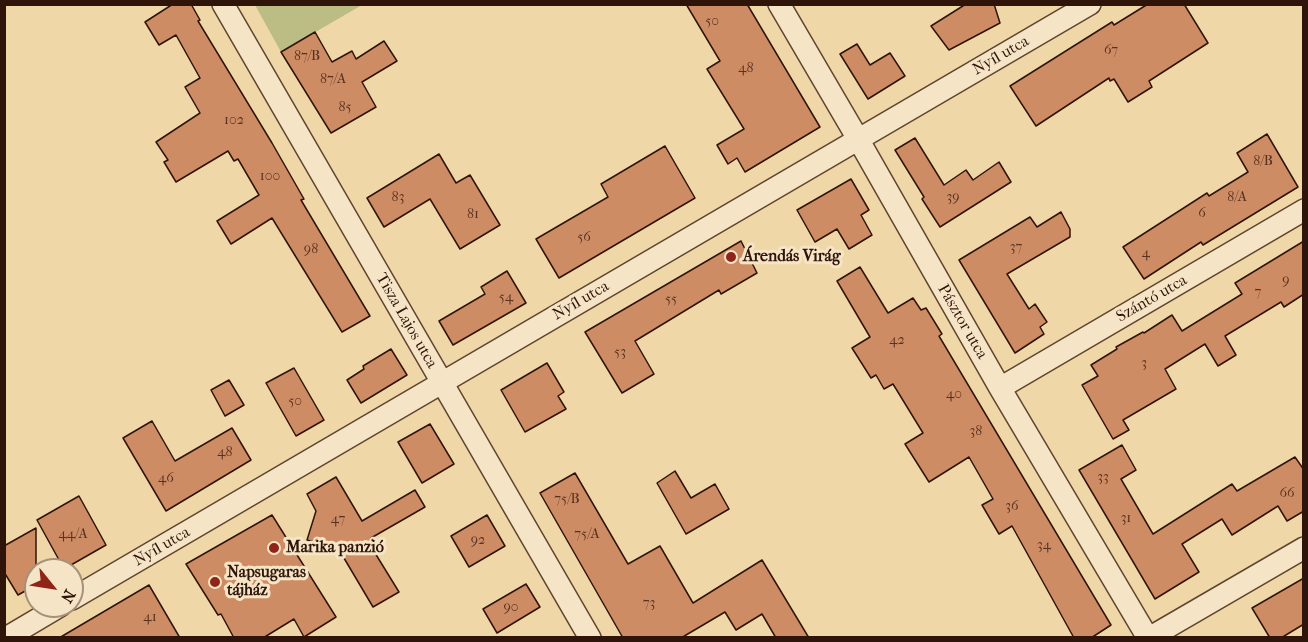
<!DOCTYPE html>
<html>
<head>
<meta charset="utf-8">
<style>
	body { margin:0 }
	#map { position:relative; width:1308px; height:642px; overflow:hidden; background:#f0d7a7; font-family:"IM FELL French Canon",serif }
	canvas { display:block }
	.frame { position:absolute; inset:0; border:6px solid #2f1409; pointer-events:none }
	.north { position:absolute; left:24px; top:558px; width:60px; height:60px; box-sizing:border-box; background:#f5e5c6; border:2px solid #a6917a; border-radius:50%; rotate:120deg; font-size:16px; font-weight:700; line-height:24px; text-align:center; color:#2f1409 }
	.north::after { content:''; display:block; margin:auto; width:21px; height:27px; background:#8f2418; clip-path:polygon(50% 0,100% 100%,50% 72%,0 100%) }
</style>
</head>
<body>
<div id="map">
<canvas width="1308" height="642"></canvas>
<div class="frame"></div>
<div class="north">N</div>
</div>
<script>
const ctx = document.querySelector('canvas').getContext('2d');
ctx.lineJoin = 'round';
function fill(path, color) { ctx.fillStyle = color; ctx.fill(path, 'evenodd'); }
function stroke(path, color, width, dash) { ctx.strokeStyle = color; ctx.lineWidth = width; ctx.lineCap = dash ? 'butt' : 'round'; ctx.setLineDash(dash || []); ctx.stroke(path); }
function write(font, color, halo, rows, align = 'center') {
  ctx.font = font + ' "IM FELL French Canon",serif'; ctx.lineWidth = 6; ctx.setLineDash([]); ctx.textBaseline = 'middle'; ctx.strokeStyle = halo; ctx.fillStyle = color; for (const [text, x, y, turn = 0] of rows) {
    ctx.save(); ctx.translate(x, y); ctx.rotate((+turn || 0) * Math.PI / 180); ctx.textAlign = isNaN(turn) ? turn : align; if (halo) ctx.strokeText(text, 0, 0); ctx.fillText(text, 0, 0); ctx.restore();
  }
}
const green = new Path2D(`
	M255,5h107l-81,47z`);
const building = new Path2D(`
	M173,4h18l9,16 -2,1 74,122 32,56 -3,1 69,116 -28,16 -70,-114 -41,26 -14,-23 42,-26 -21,-36 -4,2 -6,-10 -52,31 -12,-20 4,-2 -12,-18 44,-29 -15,-26 15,-9 -24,-43 -17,10 -14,-23z
	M686,4h61l73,123 -75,45 -8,-14 -9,6 -11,-19 27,-16 -37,-60 13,-8z
	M966,4h28l6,19 -51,27 -18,-24z
	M1148,4h36l24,39 -59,38 3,6 -24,15 -14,-23 -4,2 -1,-3 -73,48 -26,-40 102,-64 2,3z
	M315,32l17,30 20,-11 4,8 28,-18 13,20 -35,21 14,25 -45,26 -50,-81z
	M857,44l13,21 20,-12 15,23 -37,23 -28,-45z
	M1267,134l31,53 -95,58 -2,-3 -57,37 -21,-32 84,-54 2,3 39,-24 -11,-19z
	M915,138l29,47 22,-15 7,10 26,-18 12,20 -71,45 -18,-28 2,-2 -29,-47z
	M665,146l30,52 -136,80 -23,-39 72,-42 -7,-13z
	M439,154l17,29 14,-8 30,50 -40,24 -30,-50 -46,28 -17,-29z
	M851,179l18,31 -8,5 11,20 -23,14 -12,-20 -22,13 -18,-32z
	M1061,212l9,17v8l-63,37 22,35 6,-5 12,18 -7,5 4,7 -29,19 -56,-93 71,-43 7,10z
	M741,241l16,32 -36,21 -2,-4 -84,51 19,33 -32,19 -37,-61z
	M1304,241v53l-20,13 -3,-5 -56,34 11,19 -18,11 -13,-22 -40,25 11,20 -53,31 6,10 -16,9 -31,-54 16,-9 -7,-11 26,-16 -1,-2 27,-15 1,1 28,-18 10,16 60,-37 -7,-11z
	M860,267l28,46 25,-15 8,12 5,-2 16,26 -3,2 172,289 -20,13h-17l-62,-112 -13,8 -17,-29 11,-6 -24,-42 -40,25 -24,-38 18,-11 -30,-49 -9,5 -8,-14 -5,3 -19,-30 18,-11 -33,-56z
	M507,271l19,32 -73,42 -14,-24 46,-27 -4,-7z
	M391,349l16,26 -46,28 -14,-23 17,-11 -1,-3z
	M547,363l17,29 -6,4 8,13 -41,23 -24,-42z
	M294,368l30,52 -28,16 -30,-53z
	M229,380l15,25 -19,11 -14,-26z
	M152,421l23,40 57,-33 19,32 -85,51 -43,-73z
	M430,424l24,40 -32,19 -24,-41z
	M1122,445l14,25 -15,9 32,55 79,-50 5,7 58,-34 9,13v41l-17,10 -9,-15 -46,29 -10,-16 -40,25 17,28 -44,27 -76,-129z
	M675,471l16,27 24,-14 14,25 -43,25 -29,-51z
	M575,473l53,91 32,-18 33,57 69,-43 47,78h-33l-14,-24 -26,16 -11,-18 -44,26h-58l-83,-145z
	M336,477l26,44 53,-31 10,17 -54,31 8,13 -4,2 24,39 -26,15 -35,-59 -31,-8 9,-29 -9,-17z
	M79,496l27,49 -42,24 -27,-49z
	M272,515l64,102 -32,20 -10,-18 -31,19h-29l-13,-24 -3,1 -32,-51z
	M487,515l18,31 -36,21 -18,-31z
	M36,528v57l-18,10 -14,-23v-26z
	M1304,578v46l-23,14h-11l-18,-30z
	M526,584l14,23 -43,26 -14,-24z
	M149,585l31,53h-121z`);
const minor = new Path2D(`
	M223,4l367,634
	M779,4l79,135 142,249 148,250
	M1000,388l304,-178
	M72,599l1018,-595
	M6,638l54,-32
	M1149,638l155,-90`);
const markers = [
	[731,257,6,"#8f2418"],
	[274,548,6,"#8f2418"],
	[215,582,6,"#8f2418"]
];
const numberNames = [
	["50",712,22],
	["67",1111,51],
	["87/B",307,57],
	["48",746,69],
	["87/A",333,80],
	["85",345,108],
	["102",234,121],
	["8/B",1263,162],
	["100",270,177],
	["83",398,198],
	["39",953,198],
	["8/A",1237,198],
	["6",1202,214],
	["81",473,215],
	["56",584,238],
	["37",1016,248],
	["98",311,250],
	["4",1146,254],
	["9",1286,281],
	["7",1258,293],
	["54",506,298],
	["55",671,300],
	["42",897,341],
	["53",620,353],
	["3",1144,364],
	["40",954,395],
	["50",295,402],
	["38",976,432],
	["48",225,453],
	["33",1103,478],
	["46",166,479],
	["66",1287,494],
	["75/B",567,500],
	["36",1012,507],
	["31",1126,519],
	["47",338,520],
	["44/A",73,535],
	["75/A",587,535],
	["92",478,541],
	["34",1044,546],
	["73",649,604],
	["90",511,608],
	["41",150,618]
];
const streetNames = [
	["Nyíl utca",1001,56,-30],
	["Szántó utca",1152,299,-30],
	["Nyíl utca",581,301,-30],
	["Tisza Lajos utca",406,321,60],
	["Pásztor utca",962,322,60],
	["Nyíl utca",162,547,-30]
];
const poiNames = [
	["Árendás Virág",743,257],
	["Marika panzió",286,548],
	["Napsugaras",227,573],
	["tájház",227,591]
];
fill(green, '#bcbd85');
fill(building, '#ce8c65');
stroke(building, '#2f1409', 1.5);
stroke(minor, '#5f4530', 24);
stroke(minor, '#f5e5c6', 21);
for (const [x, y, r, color] of markers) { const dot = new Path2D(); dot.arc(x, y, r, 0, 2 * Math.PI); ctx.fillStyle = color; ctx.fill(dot); stroke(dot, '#f5e5c6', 2); }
write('14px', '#573220', null, numberNames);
write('16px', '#2f1409', '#f5e5c6', streetNames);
write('bold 16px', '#2f1409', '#f5e5c6', poiNames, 'left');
</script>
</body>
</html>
